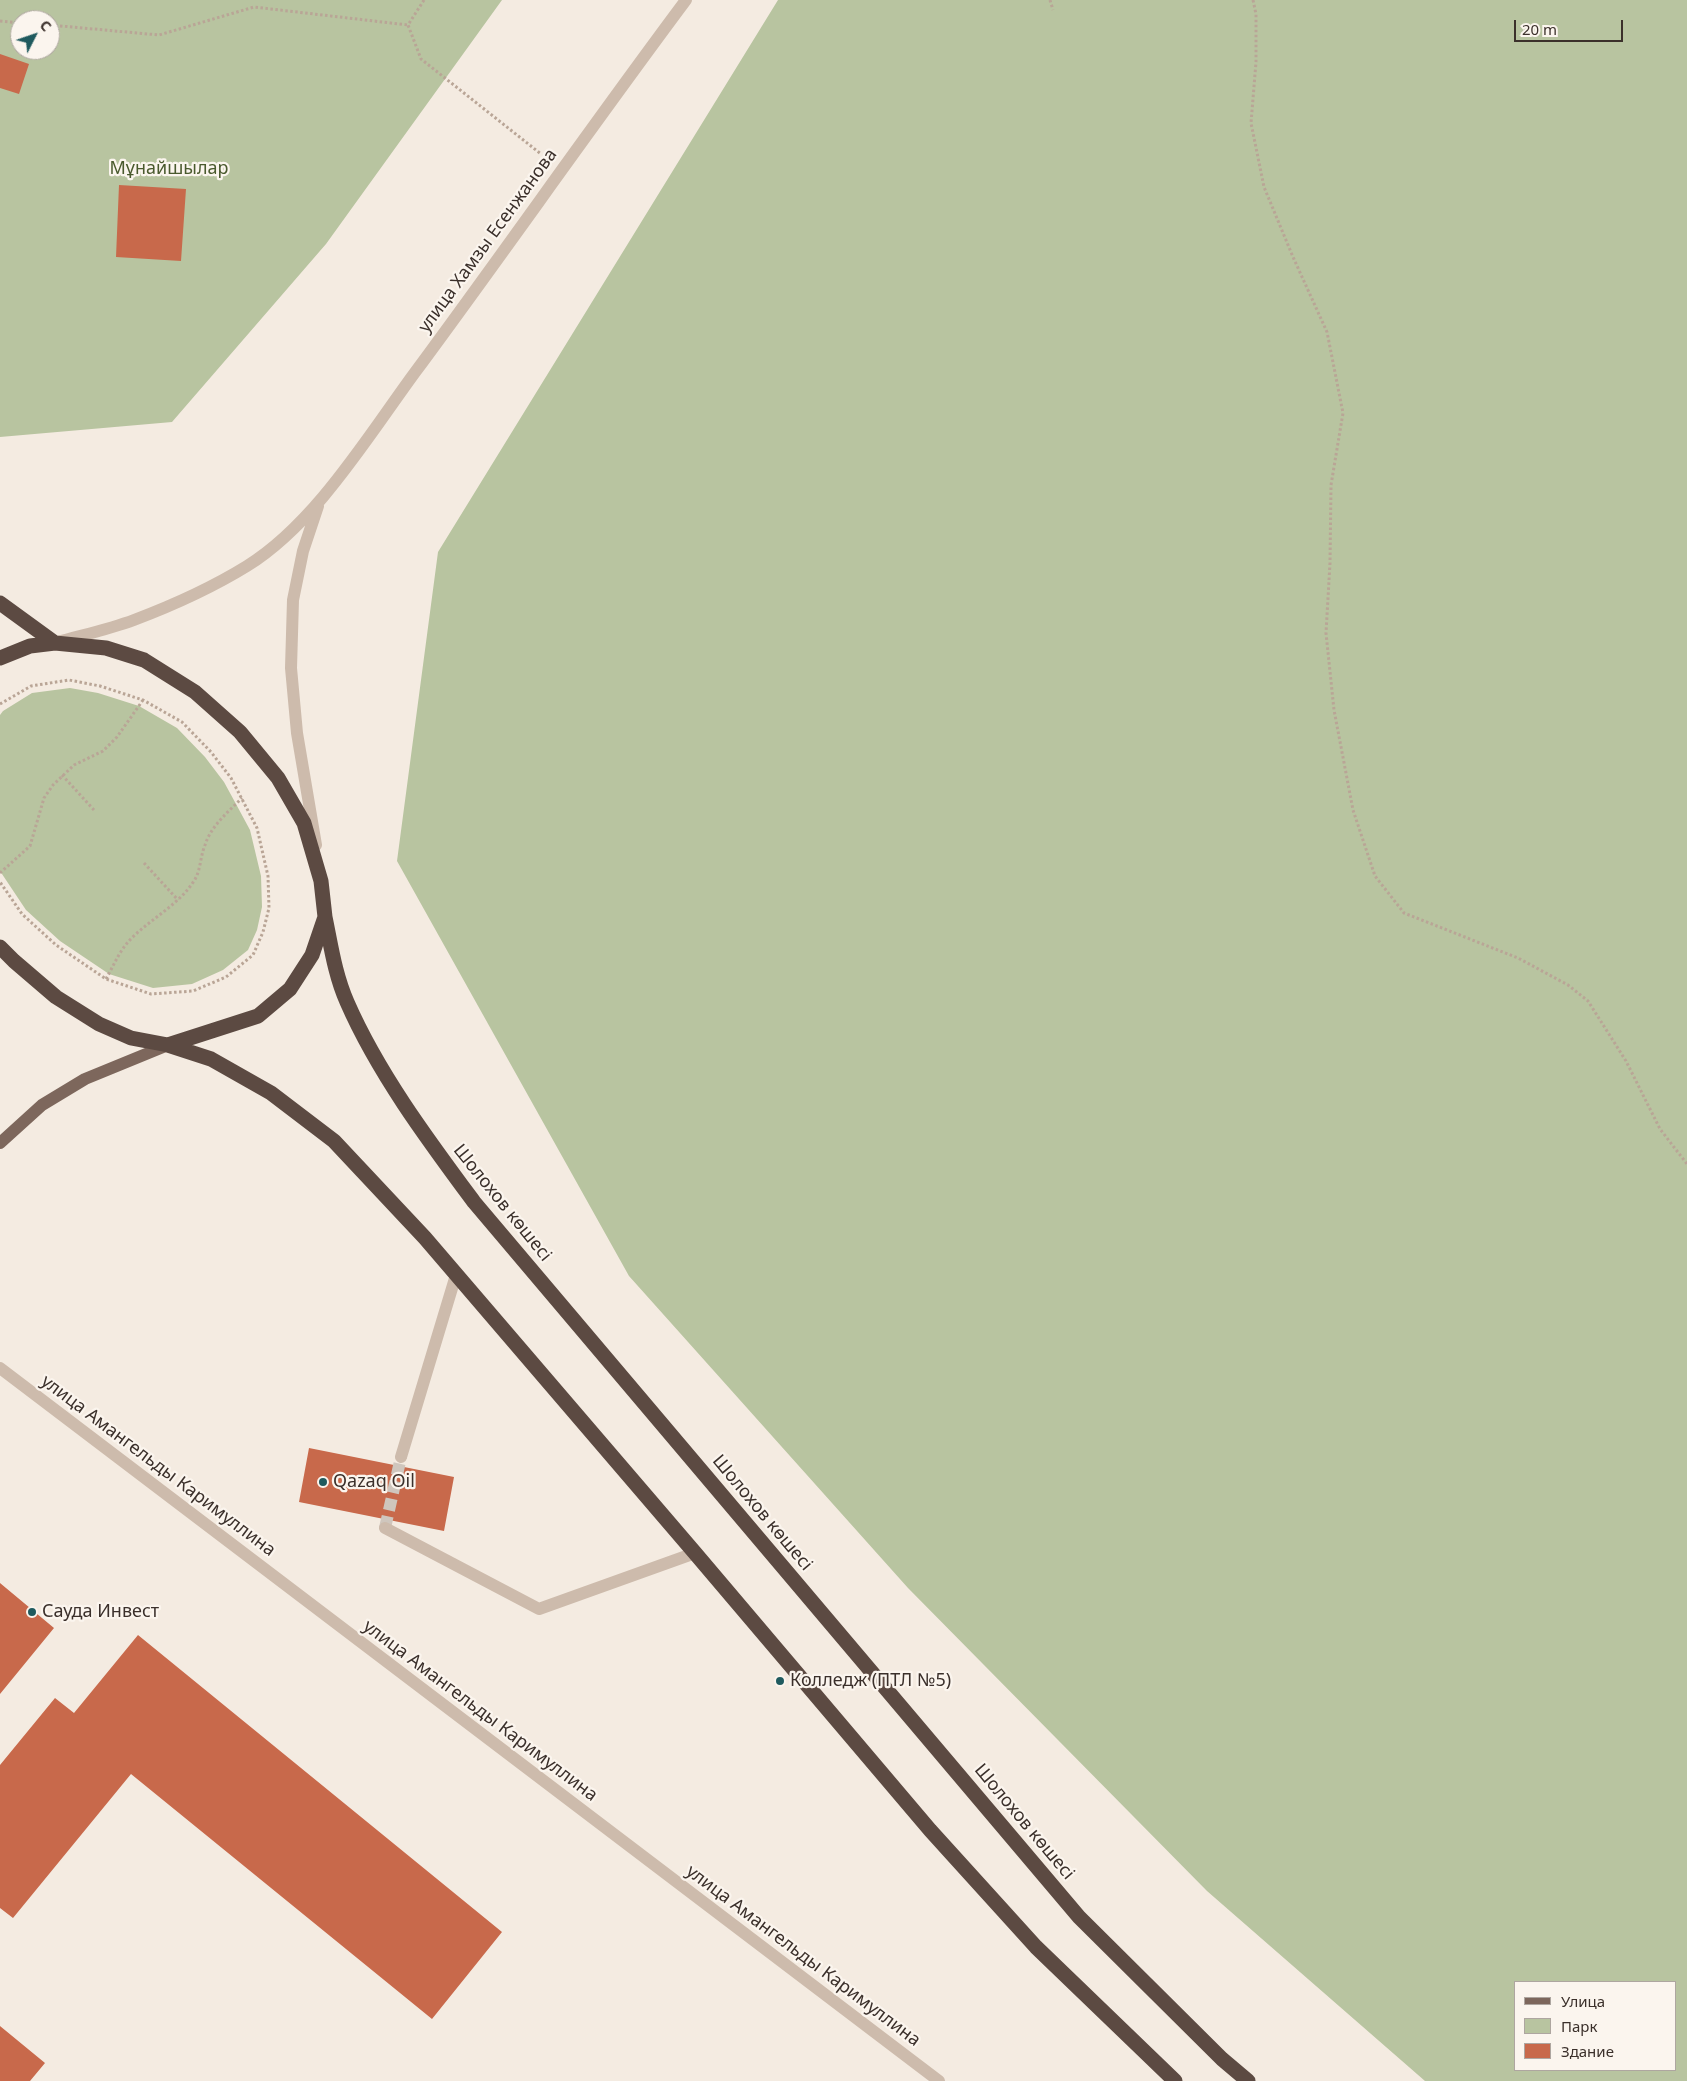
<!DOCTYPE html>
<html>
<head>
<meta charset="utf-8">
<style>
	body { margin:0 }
	#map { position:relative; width:1687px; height:2081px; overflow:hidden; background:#f4ebe1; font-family:"Noto Sans",sans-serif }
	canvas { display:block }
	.legend { position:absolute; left:1514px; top:1981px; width:162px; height:90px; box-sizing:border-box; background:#fbf5ee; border:1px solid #aea6a0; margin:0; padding:6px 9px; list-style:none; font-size:15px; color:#3b302b }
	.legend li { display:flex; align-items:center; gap:10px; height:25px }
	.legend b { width:25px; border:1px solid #aea6a0 }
	.north { position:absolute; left:10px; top:10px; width:50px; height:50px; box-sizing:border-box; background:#fbf5ee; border:1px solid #aea6a0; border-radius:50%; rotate:49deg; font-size:14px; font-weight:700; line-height:20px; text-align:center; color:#3b302b }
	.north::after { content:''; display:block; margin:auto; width:18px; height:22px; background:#1f5a5e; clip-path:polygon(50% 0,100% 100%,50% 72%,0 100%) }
	.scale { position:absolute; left:1514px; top:20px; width:109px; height:22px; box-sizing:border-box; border:2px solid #3b302b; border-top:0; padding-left:6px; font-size:15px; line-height:18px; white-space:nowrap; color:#3b302b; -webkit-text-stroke:4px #fbf5ee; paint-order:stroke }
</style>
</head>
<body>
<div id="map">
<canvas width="1687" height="2081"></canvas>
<ul class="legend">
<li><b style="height:6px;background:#7d675c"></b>Улица</li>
<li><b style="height:14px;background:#b8c4a0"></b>Парк</li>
<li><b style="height:14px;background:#c8694b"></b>Здание</li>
</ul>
<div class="north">С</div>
<div class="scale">20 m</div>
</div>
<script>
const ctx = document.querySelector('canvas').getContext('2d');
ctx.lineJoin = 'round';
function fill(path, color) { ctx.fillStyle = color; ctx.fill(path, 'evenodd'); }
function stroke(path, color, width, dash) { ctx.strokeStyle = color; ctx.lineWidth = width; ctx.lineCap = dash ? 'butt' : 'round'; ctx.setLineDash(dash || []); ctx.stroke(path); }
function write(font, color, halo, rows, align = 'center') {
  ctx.font = font + ' "Noto Sans",sans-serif'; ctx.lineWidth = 4.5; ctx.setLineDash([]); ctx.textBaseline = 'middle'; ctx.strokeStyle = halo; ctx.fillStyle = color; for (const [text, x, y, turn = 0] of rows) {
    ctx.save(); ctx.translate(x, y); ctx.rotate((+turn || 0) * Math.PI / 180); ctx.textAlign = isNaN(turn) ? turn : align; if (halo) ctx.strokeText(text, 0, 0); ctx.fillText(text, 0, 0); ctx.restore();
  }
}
const green = new Path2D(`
	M0,0h502l-176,244 -154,178 -172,15zM20,20h30v30h-30z
	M778,0h909v2081h-262l-218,-190 -299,-303 -279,-312 -232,-415 41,-309zM1676,1982v88h-160v-88z
	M70,688l28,5 41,13 38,22 28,29 19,25 12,22 14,26 11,46 1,31 -5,23 -9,20 -25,20 -31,14 -39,4 -44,-14 -49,-33 -34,-31 -26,-39v-156l3,-4 29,-18z`);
const building = new Path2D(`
	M0,54l29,10 -10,30 -19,-6z
	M119,185l67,4 -5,72 -65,-4z
	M309,1448l145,29 -10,54 -145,-29z
	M0,1583l54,45 -54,66z
	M138,1635l364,297 -70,87 -301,-245 -118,144 -13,-10v-143l55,-67 19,15z
	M0,2026l45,37 -15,18h-30z`);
const minorTunnel = new Path2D(`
	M385,1528l16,-71`);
const path = new Path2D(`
	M424,0l-16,25 13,34 120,95
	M1050,0l3,10
	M1253,0l3,14v48l-5,61 13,64 29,70 34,75 16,81 -12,72 -1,78 -4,70 8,77 19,100 22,66 29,37 114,45 50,27 20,16 38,60 34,68 27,35
	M0,21l20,2
	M50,25l109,10 95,-28 154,18
	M0,704l31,-18 38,-6 31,6 43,14 39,22 29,30 20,26 26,50 11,48 1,32 -6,24 -10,23 -27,22 -33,14 -42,3 -45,-15 -50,-34 -34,-31 -22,-32
	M62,775l32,35
	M144,863l34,37
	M0,873l30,-27 14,-48 9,-13 21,-20 29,-14 14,-14 26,-37
	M106,979c9,-16 15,-32 29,-44 19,-18 44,-31 59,-54 7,-11 6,-24 11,-36 6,-19 23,-33 37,-47`);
const minor = new Path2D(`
	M58,642c25,-7 52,-13 76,-22 37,-14 79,-33 113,-54 69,-43 121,-130 169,-195 91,-123 178,-248 270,-371
	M316,845l-19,-112 -6,-65 2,-68 10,-49 15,-45
	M0,1368l939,713
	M401,1457l55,-182
	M385,1528l154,81 156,-56`);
const major = new Path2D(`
	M0,1143l42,-38 43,-26 83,-34`);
const highway = new Path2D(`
	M0,603l55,40
	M0,658l30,-12 25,-3 51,5 38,12 51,32 45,40 38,46 26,45 17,58 4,36 -13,38 -22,34 -32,27 -90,29
	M325,917c6,29 10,58 22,85 31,71 81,138 127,200l605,715 143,142 26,22
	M0,947l14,14 42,36 43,27 32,14 37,7 43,14 60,34 63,48 91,97 270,315 235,277 106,117 139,134`);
const markers = [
	[323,1482,5,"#1f5a5e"],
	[32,1612,5,"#1f5a5e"],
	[780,1681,5,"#1f5a5e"]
];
const parkNames = [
	["Мұнайшылар",169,169]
];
const streetNames = [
	["улица Хамзы Есенжанова",488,241,-54],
	["Шолохов көшесі",502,1203,51],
	["улица Амангельды Каримуллина",158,1466,37],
	["Шолохов көшесі",762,1513,50],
	["улица Амангельды Каримуллина",480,1711,37],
	["Шолохов көшесі",1024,1822,50],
	["улица Амангельды Каримуллина",803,1956,37]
];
const poiNames = [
	["Qazaq Oil",333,1482],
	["Сауда Инвест",42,1612],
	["Колледж (ПТЛ №5)",790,1681]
];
fill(green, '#b8c4a0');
fill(building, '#c8694b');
stroke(minorTunnel, '#cfc6bd', 12, [12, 6]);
stroke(path, '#b9a596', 3, [2.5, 2.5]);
stroke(minor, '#cdbbac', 12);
stroke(major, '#7d675c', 12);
stroke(highway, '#5c4a42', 15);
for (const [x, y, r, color] of markers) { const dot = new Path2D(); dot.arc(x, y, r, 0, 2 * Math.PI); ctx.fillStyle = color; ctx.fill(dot); stroke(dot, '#fbf5ee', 2); }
write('18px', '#4a5a2e', '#fbf5ee', parkNames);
write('18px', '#3b302b', '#fbf5ee', streetNames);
write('18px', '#3b302b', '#fbf5ee', poiNames, 'left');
</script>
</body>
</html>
